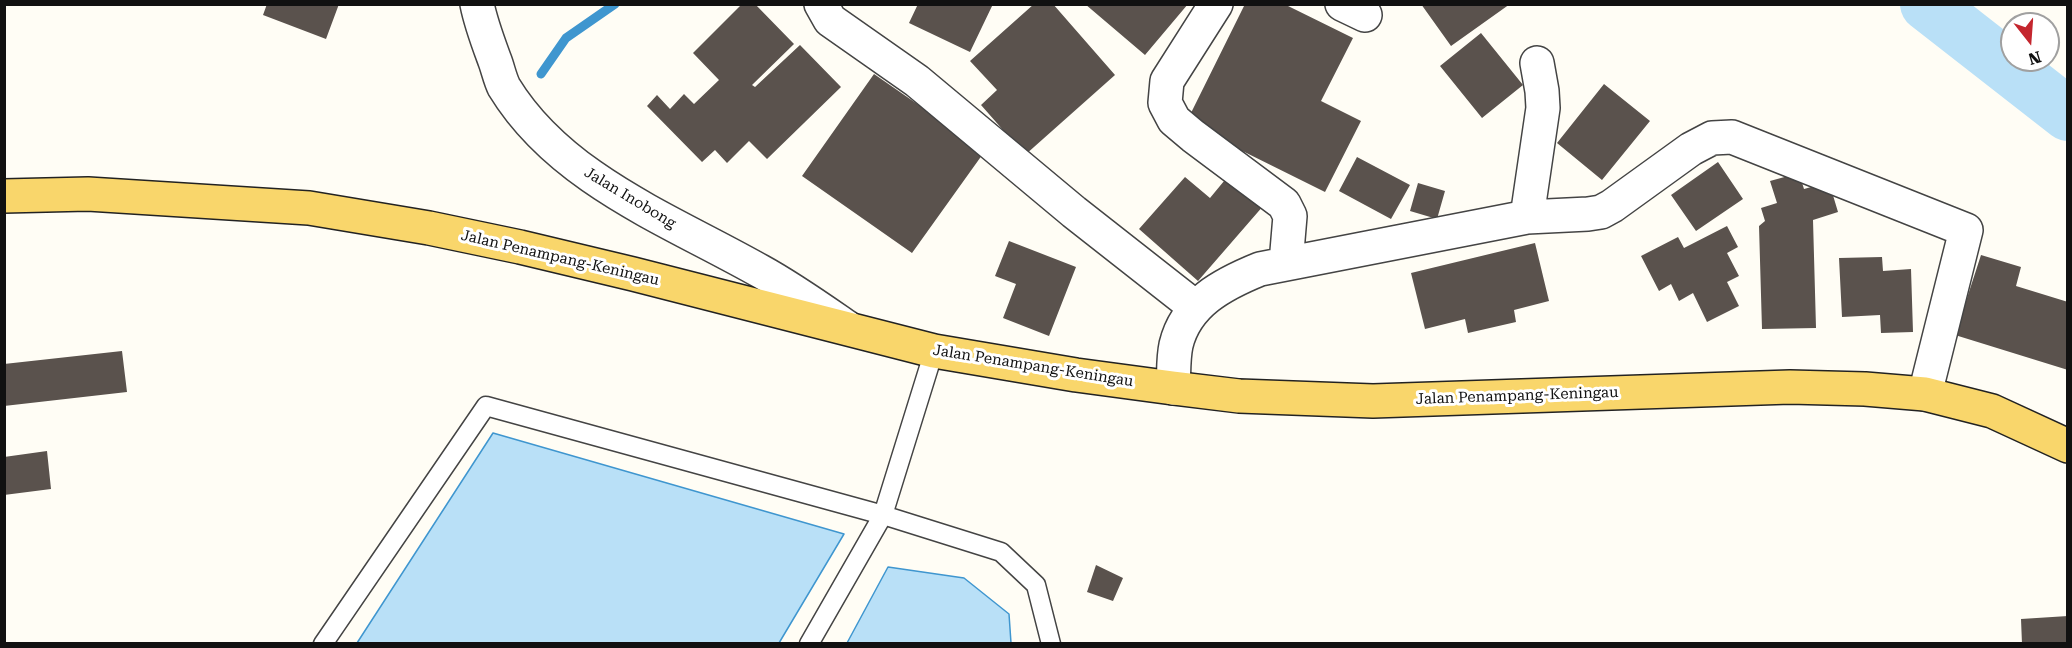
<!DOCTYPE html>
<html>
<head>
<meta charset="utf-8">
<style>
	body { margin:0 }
	#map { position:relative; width:2072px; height:648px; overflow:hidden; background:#fffdf5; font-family:"Roboto Serif",serif }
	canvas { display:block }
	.frame { position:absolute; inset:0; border:6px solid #111; pointer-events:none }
	.north { position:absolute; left:2000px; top:12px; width:60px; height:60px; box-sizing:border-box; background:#fff; border:2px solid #a0a0a0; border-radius:50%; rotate:163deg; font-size:16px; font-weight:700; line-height:24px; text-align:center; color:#111 }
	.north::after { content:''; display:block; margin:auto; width:21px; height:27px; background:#c4262e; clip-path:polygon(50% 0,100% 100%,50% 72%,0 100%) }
</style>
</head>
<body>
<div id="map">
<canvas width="2072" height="648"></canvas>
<div class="frame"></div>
<div class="north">N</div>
</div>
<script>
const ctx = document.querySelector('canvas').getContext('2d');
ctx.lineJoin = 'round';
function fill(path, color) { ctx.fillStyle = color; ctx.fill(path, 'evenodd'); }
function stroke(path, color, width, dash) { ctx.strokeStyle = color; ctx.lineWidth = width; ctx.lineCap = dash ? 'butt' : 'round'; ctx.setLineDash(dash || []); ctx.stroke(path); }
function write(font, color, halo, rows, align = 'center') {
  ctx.font = font + ' "Roboto Serif",serif'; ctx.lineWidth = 6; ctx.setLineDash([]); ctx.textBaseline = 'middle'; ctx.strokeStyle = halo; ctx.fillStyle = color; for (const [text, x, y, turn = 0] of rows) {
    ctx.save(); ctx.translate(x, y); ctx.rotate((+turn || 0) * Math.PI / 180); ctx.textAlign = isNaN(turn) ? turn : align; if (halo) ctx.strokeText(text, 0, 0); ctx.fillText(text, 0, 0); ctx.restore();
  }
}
const water = new Path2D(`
	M493,433l351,101 -65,109h-422z
	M888,567l76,11 45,36 2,29h-164z`);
const stream = new Path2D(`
	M541,74l25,-36 49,-34`);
const river = new Path2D(`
	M1927,4l141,110`);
const building = new Path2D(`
	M267,4h72l-13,35 -63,-24z
	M742,4h13l39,40 -42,41 3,2 45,-42 41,42 -74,72 -18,-18 -22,22 -12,-13 -13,12 -55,-56 10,-11 13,14 14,-15 10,10 25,-24 -26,-27z
	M918,4h75l-23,48 -61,-29z
	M1034,4h19l62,71 -90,80 -44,-50 16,-15 -27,-29z
	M1085,4h103l-43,51z
	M1245,4h39l69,34 -32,63 40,20 -36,71 -139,-69z
	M1421,4h89l-59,42z
	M1481,33l42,52 -41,33 -42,-52z
	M874,74l111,77 -73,102 -110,-77z
	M1604,84l46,37 -48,59 -45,-37z
	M1357,157l53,28 -19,34 -52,-28z
	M1718,162l25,37 -47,32 -25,-36z
	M1799,173l5,16 25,-7 9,30 -25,8 3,108 -54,1 -3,-103 6,-5 -4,-13 16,-5 -7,-22z
	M1229,175l35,30 -66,76 -59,-52 46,-52 25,21z
	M1418,183l27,8 -8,28 -27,-8z
	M1727,226l11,21 -11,6 12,23 -12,6 12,24 -32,16 -14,-29 -14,8 -8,-17 -12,7 -18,-35 37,-19 6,11z
	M1009,241l67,26 -27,69 -46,-18 13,-34 -21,-8z
	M1535,243l14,58 -35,9 2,12 -48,11 -3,-14 -40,10 -14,-56z
	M1981,255l40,12 -5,19 52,16v68l-113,-35z
	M1882,257l1,14 28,-2 2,63 -32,1 -1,-18 -38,2 -3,-59z
	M122,351l5,41 -123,14v-42z
	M47,451l4,38 -47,6v-38z
	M1096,565l27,13 -10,23 -26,-9z
	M2068,616v28h-46l-1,-25z`);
const service = new Path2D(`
	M323,644l163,-238 397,109 118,37 35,33 15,59
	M809,644l74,-129 51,-164`);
const minor = new Path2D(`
	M477,4c4,20 11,38 18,57 3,8 5,18 9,26 56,92 166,133 256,184 31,17 59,37 88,57
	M821,4l9,16 87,61 157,131 121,95
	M1216,4l-49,77 -2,22 9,17 19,16 91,68 6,12 -4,47
	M1342,4l23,11
	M1527,217l16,-109 -1,-17 -5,-28
	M1173,388c1,-14 0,-29 3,-43 10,-42 47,-61 84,-76l267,-52 61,-3 13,-2 11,-6 79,-57 21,-11 20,-1 234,93 -41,164`);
const primary = new Path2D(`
	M4,196l84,-2 221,14 120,20 91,19 113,27 301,77 142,24 97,13 66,8 134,5 417,-14 75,2 60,5 67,17 76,35`);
const streetNames = [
	["Jalan Inobong",630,198,31],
	["Jalan Penampang-Keningau",560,258,13],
	["Jalan Penampang-Keningau",1033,366,9],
	["Jalan Penampang-Keningau",1517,396,-2]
];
fill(water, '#b9e0f7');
stroke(water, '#3f96cf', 1.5);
stroke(stream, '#3f96cf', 9);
stroke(river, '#b9e0f7', 54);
fill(building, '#5a524d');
stroke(service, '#444', 21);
stroke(minor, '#444', 36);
stroke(primary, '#222', 36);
stroke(service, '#fff', 18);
stroke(minor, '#fff', 33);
stroke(primary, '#f9d66b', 33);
write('15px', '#111', '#fff', streetNames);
</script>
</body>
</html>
